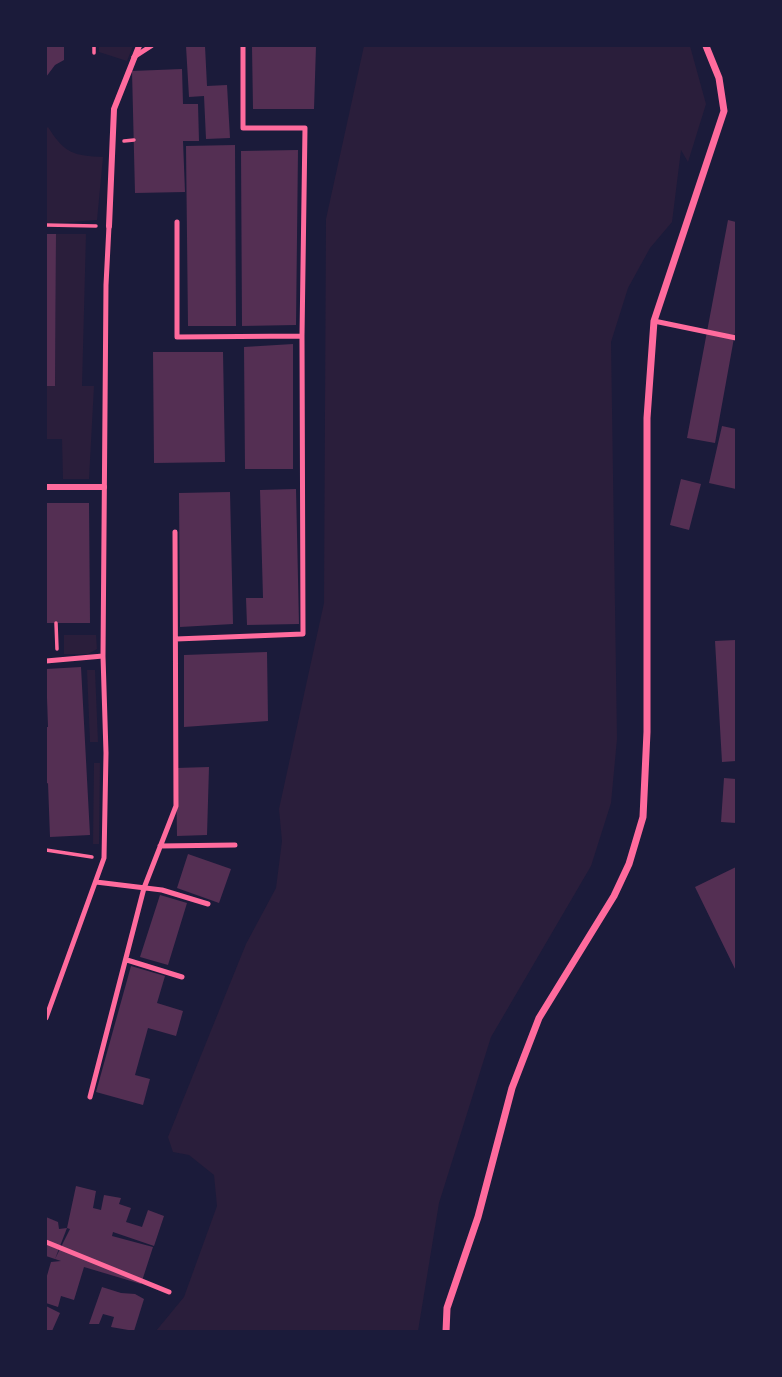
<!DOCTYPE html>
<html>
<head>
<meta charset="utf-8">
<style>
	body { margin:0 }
	#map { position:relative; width:782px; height:1377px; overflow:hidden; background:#1b1b3a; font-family:Figtree,sans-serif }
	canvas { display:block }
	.frame { position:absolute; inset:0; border:47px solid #1b1b3a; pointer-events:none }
</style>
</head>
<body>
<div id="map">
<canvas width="782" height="1377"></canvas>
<div class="frame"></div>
</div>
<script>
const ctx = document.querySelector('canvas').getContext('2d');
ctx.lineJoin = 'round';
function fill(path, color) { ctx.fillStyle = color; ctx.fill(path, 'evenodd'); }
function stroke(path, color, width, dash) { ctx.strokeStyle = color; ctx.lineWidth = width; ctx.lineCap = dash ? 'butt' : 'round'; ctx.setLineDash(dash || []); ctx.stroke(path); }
const green = new Path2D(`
	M99,46h34l-6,15 -28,-9z
	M364,46h326l16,58 -18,58 -7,-12 -9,72 -22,26 -22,40 -17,54 6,397 -6,64 -20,63 -100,171 -52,166 -21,128h-262l28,-34 33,-91 -3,-31 -25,-20 -16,-3 -5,-15 78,-193 30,-56 6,-47 -3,-32 45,-206 2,-384z
	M48,127c16,26 26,29 55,30l-6,63 -51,4v-95z
	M56,234h30l-4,152h12l-5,93h-26l-1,-40h-16v-53h9z
	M64,635h32l1,14 -9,5h-24z
	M87,670h8l3,72h-8z
	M94,763h6l-1,81h-6z`);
const building = new Path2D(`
	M46,46h18v14l-9,5 -9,12z
	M186,46h19l2,40 20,-1 3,53 -24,1 -2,-43 -15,1z
	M316,46l-2,63h-61l-1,-62z
	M182,69l1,35h15l1,37h-16l2,51 -50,1 -3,-122z
	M235,145l1,181h-48l-2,-180z
	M298,150l-2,175 -54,1 -1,-175z
	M728,220l8,2v105l-21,116 -28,-5z
	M46,234h10l-1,152h-9z
	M293,344v125h-48l-1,-122z
	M153,352h70l2,110 -71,1z
	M722,426l14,3v60l-27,-6z
	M681,479l20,5 -12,46 -19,-5z
	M296,489l3,135 -52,1 -1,-27h17l-3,-108z
	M230,492l3,132 -53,3 -1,-134z
	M46,503h43l1,120h-44z
	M736,640v121l-14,1 -7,-121z
	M267,652l1,69 -84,6v-72z
	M81,667l9,168 -40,2 -2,-54 -2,1v-57h2l-2,-58z
	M209,767l-2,68 -30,1 -1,-68z
	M724,778l12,1v44l-15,-1z
	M188,854l43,15 -12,34 -42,-15z
	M736,867v104l-41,-84z
	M160,895l27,8 -19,62 -28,-8z
	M131,966l34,10 -8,27 26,8 -7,25 -28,-8 -13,47 15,4 -7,26 -47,-13z
	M76,1186l20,5 -3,17 8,2 3,-15 17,3 -2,6 12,4 -5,14 16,5 6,-17 16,6 -10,30 -41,-14 -1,4 41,11 -12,37 -57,-17 -10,33 -13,-4 -3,11 -12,-4v-24l5,-17 10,-1 -6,-2 15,-30 -3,-1 -12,31 -9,-3v-39l12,5 1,7 8,-1z
	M102,1287l19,6 14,1 9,5 -10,32 -23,-4 3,-10 -11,-3 -4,10h-10z
	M46,1306l14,7 -8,18h-6z`);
const path = new Path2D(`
	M94,53v-7
	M124,141l10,-1
	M46,225l50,1
	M56,623l1,26
	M46,850l46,7`);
const service = new Path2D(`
	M134,57l17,-11
	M177,222v115l125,-1
	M654,321l82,17
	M176,639l127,-5 -1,-298 3,-208h-62v-82
	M103,656l3,-371 3,-59
	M46,661l57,-5 3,97 -2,105 -58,160
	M160,846l75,-1
	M96,882l66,8 46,14
	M127,960l55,17
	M90,1097l54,-209 32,-82 -1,-274
	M46,1242l123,50`);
const pedestrian = new Path2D(`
	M109,226l5,-117 25,-63
	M46,487h58`);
const minor = new Path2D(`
	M446,1332l1,-24 31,-91 34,-129 27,-70 75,-122 15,-32 14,-47 4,-85v-314l7,-97 70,-210 -5,-33 -13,-32`);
fill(green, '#2a1e3b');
fill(building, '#542f53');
stroke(path, '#ff6b9d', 3.5);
stroke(service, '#ff6b9d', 5);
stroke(pedestrian, '#ff6b9d', 6);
stroke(minor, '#ff6b9d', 7);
</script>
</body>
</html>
